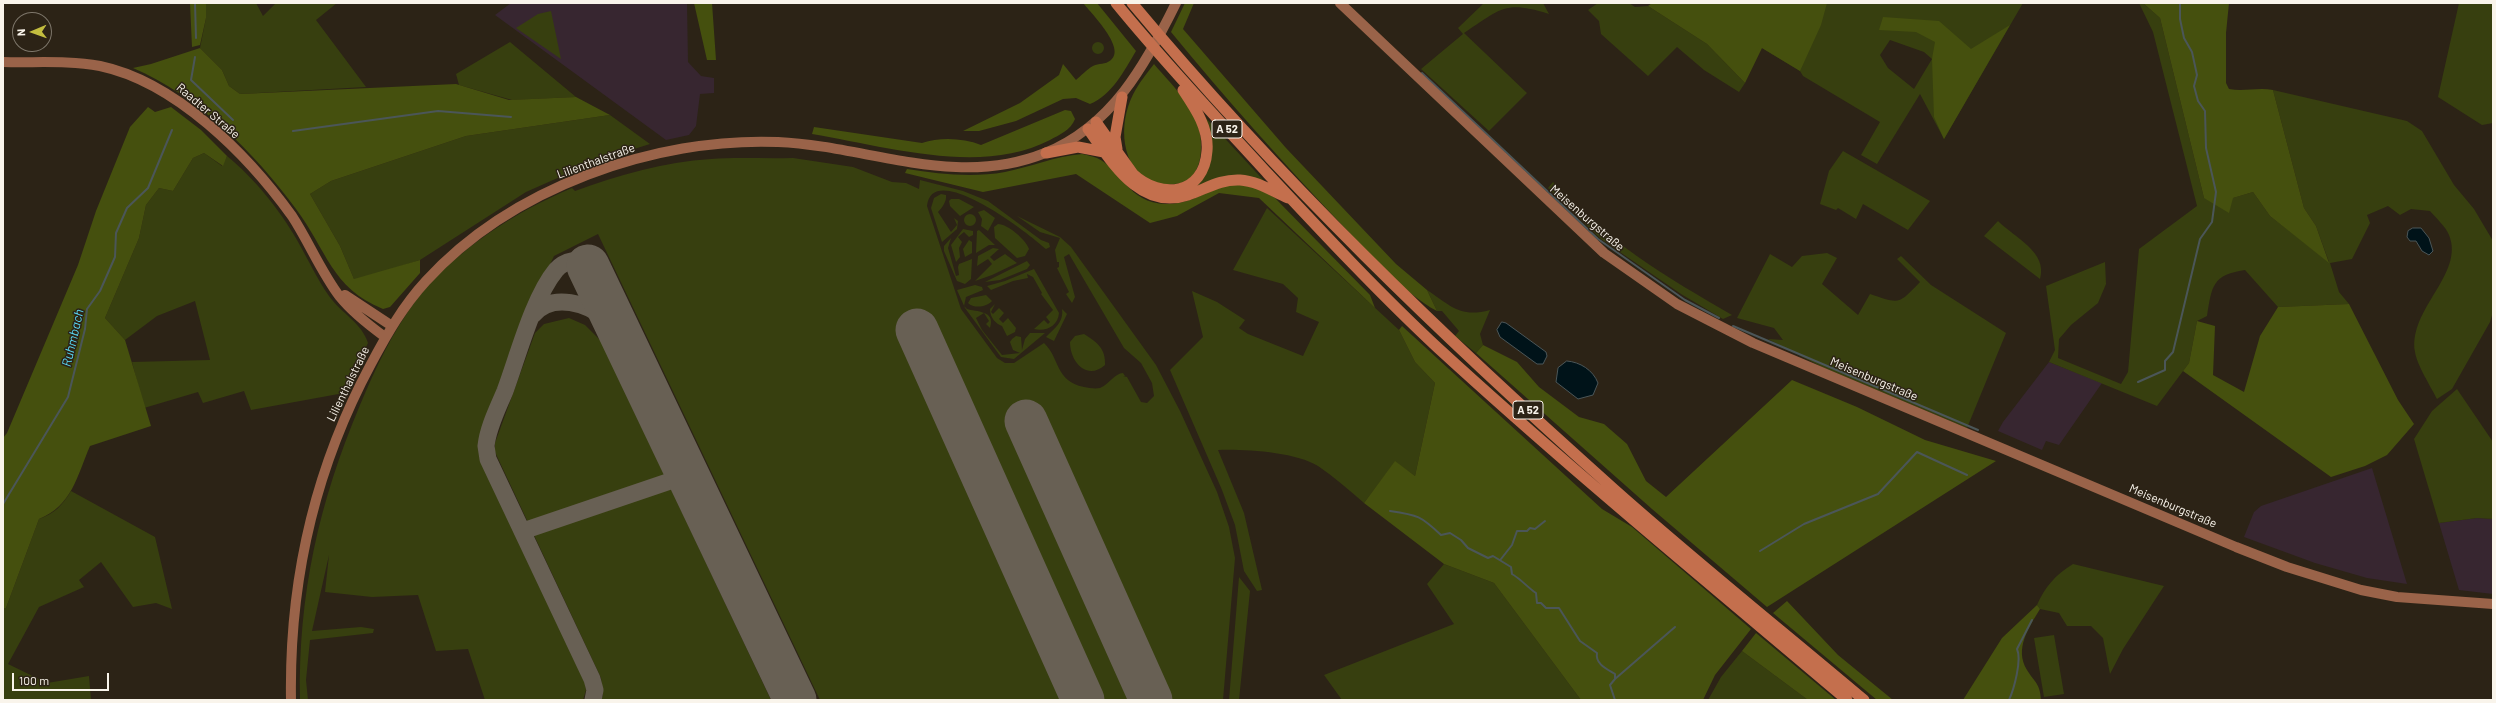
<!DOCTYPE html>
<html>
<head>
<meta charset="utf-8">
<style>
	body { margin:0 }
	#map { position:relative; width:2496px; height:703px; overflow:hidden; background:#2c2316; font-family:Barlow,sans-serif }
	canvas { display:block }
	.frame { position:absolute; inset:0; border:4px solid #f9f4eb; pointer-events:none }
	.north { position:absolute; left:12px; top:12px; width:40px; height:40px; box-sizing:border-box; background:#2c2316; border:1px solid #7e776b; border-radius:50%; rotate:268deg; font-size:11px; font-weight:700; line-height:16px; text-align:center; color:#f9f4eb }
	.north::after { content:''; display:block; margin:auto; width:14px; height:18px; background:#c3bd3f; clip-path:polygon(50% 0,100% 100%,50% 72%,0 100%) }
	.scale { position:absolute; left:12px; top:673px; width:97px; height:18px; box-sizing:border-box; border:2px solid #f9f4eb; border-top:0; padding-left:5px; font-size:12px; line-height:14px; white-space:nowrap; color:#f9f4eb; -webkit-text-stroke:3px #2c2316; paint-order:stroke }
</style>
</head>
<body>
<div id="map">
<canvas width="2496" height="703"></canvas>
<div class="frame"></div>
<div class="north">N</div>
<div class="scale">100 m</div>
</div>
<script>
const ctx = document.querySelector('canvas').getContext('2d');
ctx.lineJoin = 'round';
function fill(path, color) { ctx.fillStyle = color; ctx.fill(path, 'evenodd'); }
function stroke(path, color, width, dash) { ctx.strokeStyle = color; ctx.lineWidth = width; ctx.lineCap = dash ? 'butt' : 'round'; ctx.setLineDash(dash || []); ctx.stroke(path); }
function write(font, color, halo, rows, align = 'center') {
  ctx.font = font + ' Barlow,sans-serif'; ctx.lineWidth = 3; ctx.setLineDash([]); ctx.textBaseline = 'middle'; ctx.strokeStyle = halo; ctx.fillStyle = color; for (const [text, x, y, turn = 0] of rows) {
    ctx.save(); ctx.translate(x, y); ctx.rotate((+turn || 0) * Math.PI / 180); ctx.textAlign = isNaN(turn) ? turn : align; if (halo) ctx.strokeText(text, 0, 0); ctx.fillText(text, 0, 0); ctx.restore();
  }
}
const commercial = new Path2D(`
	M511,3h176l1,59 13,14 13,2v15l-14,1 -4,32 -7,9 -23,5 -171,-125z
	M2049,362l53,21 -43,62 -13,-4 -4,9 -44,-19 5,-9z
	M2372,468l35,116 -40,-6 -52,-15 -71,-26 10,-25 7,-6z
	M2477,518l16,1v75l-34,-4 -20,-67z`);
const green = new Path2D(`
	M206,3h50l7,13 13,-13h61l-21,17 50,67 -126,7 -11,-8 -7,-16 -22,-22 6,-30z
	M1484,3h59l6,11c-45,-14 -48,-5 -85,19l63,60 -38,38 -68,-62 42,-35 -5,-6z
	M1598,3h31l6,4 13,-1 59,38 38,39 -6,9 -35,-22 -27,-23 -29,29 -47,-42 -2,-13 -11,-11z
	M1786,3h237l-79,136 -24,-45 -43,70 -16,-9 19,-33 -77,-46 -3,-5 -38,-23zM1890,40l34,12 8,7 -18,30 -26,-21 -8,-13z
	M2139,3h4l17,15 44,180h29l20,-6 17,24 59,46 -13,-36 -12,-18 -31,-118 134,31 15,10 32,54 20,24 19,32v71l-3,10 -38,67 -15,10c-6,-12 -20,-34 -22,-47 -7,-43 50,-78 34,-117 -3,-8 -13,-17 -19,-24l-19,-2 -11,6 -12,-9 -21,9 3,8 -18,36 -22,4 9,29 10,12 -71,3 -33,-37c-33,5 -33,16 -38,46l-10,5 -8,42 -32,43 -108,-44 6,-12 -9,-64 59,-24 1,22 -8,19 -27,22 -12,14 -1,19 63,26 7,-12 11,-123 58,-43 -44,-174z
	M2459,3h34v120l-11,2 -44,-28z
	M551,11l10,48 -45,-31 22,-14z
	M1092 48a6 6 0 1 1 12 0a6 6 0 1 1-12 0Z
	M510,42l66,55 -64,3 -53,-15 -3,-11z
	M610,115l40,29 -54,17 -70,31 -106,68 -60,19h-6l-14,-33 -30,-52 21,-13 135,-45z
	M1205,117l62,67 -73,3 9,-12z
	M1843,151l87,50 -22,29 -45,-26 -7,15 -18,-11 -2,2 -16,-6 9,-33z
	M204,153l18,13 5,-10c27,22 53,54 70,84 11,19 20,39 32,56 12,17 33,27 39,47l-24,50 -93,17 -7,-19 -41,12 -5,-11 -54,16 -12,-46 78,-2 -15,-59 -38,15 -32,24 -20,-22 34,-80 7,-33 13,-17 14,3 20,-33z
	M793,158l60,9 39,15 14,1 13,6 1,-9 43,11 25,10 53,39 8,3 1,4 -4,2c-15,-14 -114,-91 -119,-43l34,103 36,49 8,5h9l30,-20c16,15 11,38 40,44 5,1 11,2 16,1 8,-3 15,-15 23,-15l2,3h-2l4,1 14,25 6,1 7,-7 -2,-13 -11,-20 -17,-15 -55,-94 -5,3 11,40 -3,6 -6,-9 3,-2 -12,-24 2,-1v-5h-2l-2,-12 5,-12 -20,-6 -23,-16 43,21 11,10 85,118 24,46 37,81 12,35 6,31 -12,142h-403l-222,-466 -44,22 -35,74 -39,108 -1,18 106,223 1,11 -3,10h-98l-17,-51 -32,2 -18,-56 -46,2 -47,-5 4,-37 -17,76 49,-4 13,2 -1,4 -63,7 -4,40 2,20h-8c-2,-105 19,-198 60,-295 15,-36 33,-74 57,-106 40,-50 96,-86 155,-111l3,3c43,-16 89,-29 136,-32 27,-2 55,0 82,-1z
	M1553,182c49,57 115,96 179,133l-9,4 -42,-25 -80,-55 -53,-51z
	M941,194l5,1c1,6 -4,13 -8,17l13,20 6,-7 -3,-7 4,3 -1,8 -15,13 -11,-34 3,-10z
	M951,199h8l15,8 -14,9 -10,-10 -1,-5z
	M1267,208l132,122 16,32 20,21 -20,93 -20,-14 -31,41c-15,-13 -30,-26 -46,-37 -23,-14 -73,-17 -100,-16l26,63 18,77 -5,1 -13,-20 -9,-46 -13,-35 -52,-120 33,-33 -11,-46 25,11 28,18 -6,8 9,6 55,22 16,-34 -23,-10 2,-14 -15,-14 -50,-14z
	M984,210l11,8 -7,13 -7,-5 1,-7 -4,-7z
	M964 220a6 6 0 1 1 12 0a6 6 0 1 1-12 0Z
	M1998,221c17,17 50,31 42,58l-56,-43z
	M998,224c10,0 28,16 31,25l-4,7 -8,2 -22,-20 -1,-11z
	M963,229l10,2v4l-4,2 -5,-5 -6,5 4,5 -3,6 1,9 -4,5 -5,-17z
	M979,230l16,15h-6l-13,8 1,-22z
	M951,238l-3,10 8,28 3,-1 -1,-8 1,-3 13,-5 -1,20 -6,5 -8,-3 -13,-30v-5z
	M969,240l3,2v11l-7,4 -2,-8z
	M993,248l6,1 -9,8 4,4 11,-7 12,9 -25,12 -17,6 17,-17 -4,-5 -11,7 1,-10z
	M1827,253l10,5 -15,26 36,31 12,-21c30,10 28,11 50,-12l-23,-23 4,-3 30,29 75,48 -39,95 -145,-61 -54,-28 15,1 -9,-12 -37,-10 33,-64 22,13 10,-11z
	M1027,261l3,4 -3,4 -27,11 -15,2z
	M1034,269l25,44c-1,13 -13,19 -25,16l10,-9 4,4 2,-2 -4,-5 7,-7 -12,-16 1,-1 -9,-16 -6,-3 1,4 -15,3 -22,9 -4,-4 18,-5z
	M975,285l7,2 1,3 -17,7 -2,9 3,3c9,3 29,1 23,19l-4,-4 3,-3 -5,-8 -8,5 6,12 20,25 18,-2 -7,-3 -3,-8 2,-3 4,-3 5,1 1,13 3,-11 5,-6h15l-31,26 -13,-2 -36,-49 -8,-18z
	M1427,290c24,16 33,28 63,20l-10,24 3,11 -7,8 -21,-17 4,-5 -17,-20h-5z
	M986,295l6,6c-5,6 -18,8 -24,2l3,-5z
	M995,304l-4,8 2,2 6,-6 5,5 -5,6 4,4 5,-5 8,10 -1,4 -8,4 -5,-10c-6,-2 -12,-8 -12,-17z
	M1062,309l5,5 -13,27 -8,-4c8,-8 18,-15 16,-28z
	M569,318l16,7 16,16 170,359h-170l2,-5 -2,-17 -106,-226v-9l40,-110 9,-9z
	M1084,334c13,8 22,15 21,31 -18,16 -35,-3 -35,-23l5,-6z
	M2457,389l36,53v77l-16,-1 -38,5 -25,-84 18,-28z
	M71,491l84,46 17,72 -16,-6 -23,4 -32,-45 -22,18 5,7 -45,20 -31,57 39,19 42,-7 2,24h-88v-92h3l33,-89c16,-6 23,-13 32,-28z
	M1444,564l50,19 87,117h-239l-18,-25 130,-51 -27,-40z
	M2073,564l91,22 -41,63 -13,25 -7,-36 -12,-12h-24l-8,-13 -19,-4 -3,-4c8,-18 18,-30 36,-41z
	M1239,577l11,14 -11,109h-10z
	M2054,635l10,59 -20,3 -10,-59z
	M1742,651l66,49h-100l13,-23z`);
const forest = new Path2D(`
	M190,3h16v15l-6,27 -8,2z
	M694,3h18l4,57h-9z
	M1083,3h14l39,48c-12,20 -24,44 -46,53l-14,-6 -13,1 -47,22 -37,10h-16l57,-28 39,-28 4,-11 13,16c5,-4 11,-11 17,-14 6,-3 12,-1 18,-6 15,-12 -19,-46 -28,-57z
	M1185,3h9l-11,26 103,119 110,116 31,26 10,21c-34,-18 -67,-57 -94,-85 -60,-63 -117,-127 -172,-194z
	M1652,3h175l-6,22 -21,46 -38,-23 -17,35 -38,-39 -59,-38z
	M2143,3h86l-3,30v50l3,6c15,3 29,-2 44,1l31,118 12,18 13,37 -59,-47 -17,-24 -20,6 -4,15 -25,-15 -44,-180z
	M1883,17l56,4 32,28 39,-24 -66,114 -10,-22 -2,-58 3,-17 -19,-10 -37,-2z
	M200,48l22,22 7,16 11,8 216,-10 53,16 67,-3 34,18 -144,21 -135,45 -21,13 30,52 14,33 66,-19v13l-30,34 -7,2c-52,-21 -56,-59 -87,-100 -42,-57 -98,-113 -163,-141l18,-4z
	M1154,64c10,12 37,40 42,53 9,26 10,71 -30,67 -5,0 -13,0 -18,-2 -30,-21 -29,-65 -12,-93 5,-9 12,-17 18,-25z
	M148,107l7,5 16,-5 30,23 26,26 -4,10 -19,-13 -11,5 -20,33 -14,-3 -13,17 -7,33 -34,80 20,22 26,86 -61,20c-13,30 -18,60 -51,73l-33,89h-3v-170l4,-5 71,-168 18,-54 34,-84z
	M1065,110l6,1 4,8c-4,11 -16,16 -25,21 -69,36 -165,6 -238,-6l2,-7 108,16c18,-6 41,-5 59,2z
	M1082,154c5,1 10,2 15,4 26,12 30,45 69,46 44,1 58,-42 109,-6l95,97 5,13 -116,-110 -40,-5 -42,23 -27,7 -74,-49 -93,18 -78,-19 2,-4c32,5 65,9 98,3 26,-5 50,-16 77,-18z
	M2349,304l49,96 16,24 -27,31 -22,11 -34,11 -148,-106 6,-8 8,-42 18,5 -2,49 31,17 16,-56 18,-29z
	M1402,326l200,183 30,18 119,102 -36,46 -12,25h-122l-87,-117 -50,-19 -80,-61 31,-42 20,15 20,-93 -20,-21 -16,-32z
	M1483,345l34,17 22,25 40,30 25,7 23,20 19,37 20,16 126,-117 65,27 68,33 71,21 -229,146 -115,-98 -176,-156z
	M1787,601l51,54 55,45h-16l-104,-87z
	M2037,605l3,4c-11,18 -26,40 -13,61 8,13 13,13 14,30h-78l39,-62z
	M1756,633l80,67h-28l-66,-49z`);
const water = new Path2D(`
	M2413,228h8l8,10 4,13 -4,4 -7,-4 -6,-10h-6l-3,-4 1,-6z
	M1502,322l4,1 40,29 1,4 -4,8h-6l-37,-27 -3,-7z
	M1567,361c13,1 26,9 31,22l-5,12 -15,4 -22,-17 2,-14z`);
const stream = new Path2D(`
	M195,3l1,35
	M195,57l-4,23 42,40
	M1422,73l176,166 87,61 34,18
	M293,131l145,-20 73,6
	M1733,326l245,104
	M2138,382l27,-12v-9l8,-9 27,-113 12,-17 4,-30 -10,-44 -1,-37 -7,-10 -4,-15 3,-11 -5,-23 -8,-14 -4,-19v-16
	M3,504l65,-107 17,-68 2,-20 13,-18 15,-34 1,-24 11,-25 21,-20 24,-58
	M1390,511c28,4 31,5 51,24l9,-2 11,7 7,8 20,10 5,-2 18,11 1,7c10,6 15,13 24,19l1,10h4l5,5h13l21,33 17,12c-2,11 10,16 18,21v5l-5,6 5,15
	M1760,551l44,-27 74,-30 39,-42 50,23
	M1501,559l11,-14 5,-14h10l3,-3 5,1 10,-8
	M1615,679l60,-52
	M2009,700c5,-11 13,-40 8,-51l15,-29`);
const taxiway = new Path2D(`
	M588,266c-8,-10 -24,-5 -32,4 -23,28 -38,86 -51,121 -7,17 -17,36 -19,55l2,13 104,220 3,11 -2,10
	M533,315c19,-23 56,-12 75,6 9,10 15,22 22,33
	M523,531l165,-56`);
const runway = new Path2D(`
	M588,266l207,434
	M917,330l166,370
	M1026,421l125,279`);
const major = new Path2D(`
	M1340,3l264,250 73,51 76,39 483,204 51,20 74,23 36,7 96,7
	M3,62c32,1 65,-2 97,4 76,16 148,89 192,150 17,26 29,56 48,81 12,15 30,29 45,40
	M345,295l47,31
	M291,700c-2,-118 24,-232 80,-336 16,-30 32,-58 55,-83 85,-93 228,-144 352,-139 90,4 178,47 267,11 67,-27 101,-89 131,-150`);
const highway = new Path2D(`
	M1116,3c48,59 100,114 152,171 55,59 111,119 170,174 133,122 272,236 409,352
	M1132,3c147,176 312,335 483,487 81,72 166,140 249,210
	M1096,122l37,52c28,26 71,21 74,-23 2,-23 -12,-43 -24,-61
	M1088,129c24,33 52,82 100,66 18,-6 32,-16 52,-15 17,1 32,11 48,18
	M1117,149l-2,-12 7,-40
	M1046,153l32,-6 26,5`);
const shields = [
	[1227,129,30],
	[1528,410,30]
];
const shieldNames = [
	["A 52",1227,129],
	["A 52",1528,410]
];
const streetNames = [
	["Raadter Straße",208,111,40],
	["Lilienthalstraße",596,161,-20],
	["Meisenburgstraße",1587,218,41],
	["Meisenburgstraße",1874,379,23],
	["Lilienthalstraße",348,384,-64],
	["Meisenburgstraße",2173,506,23]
];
const waterNames = [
	["Ruhmbach",73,338,-77]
];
fill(commercial, '#372630');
fill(green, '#373f0f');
fill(forest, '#45500e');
fill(water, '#001319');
stroke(water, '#4b5658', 1);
stroke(stream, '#4b5658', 2);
stroke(taxiway, '#686054', 17);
stroke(runway, '#686054', 43);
stroke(major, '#9a6349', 10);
stroke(highway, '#c46f4d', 11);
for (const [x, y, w] of shields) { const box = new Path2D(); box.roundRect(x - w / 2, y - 9, w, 18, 3); ctx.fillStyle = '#2c2316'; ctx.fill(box); stroke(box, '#f9f4eb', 1); }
write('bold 11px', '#f9f4eb', null, shieldNames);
write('12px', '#f9f4eb', '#2c2316', streetNames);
write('italic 13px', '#59d8f4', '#2c2316', waterNames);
</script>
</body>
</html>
